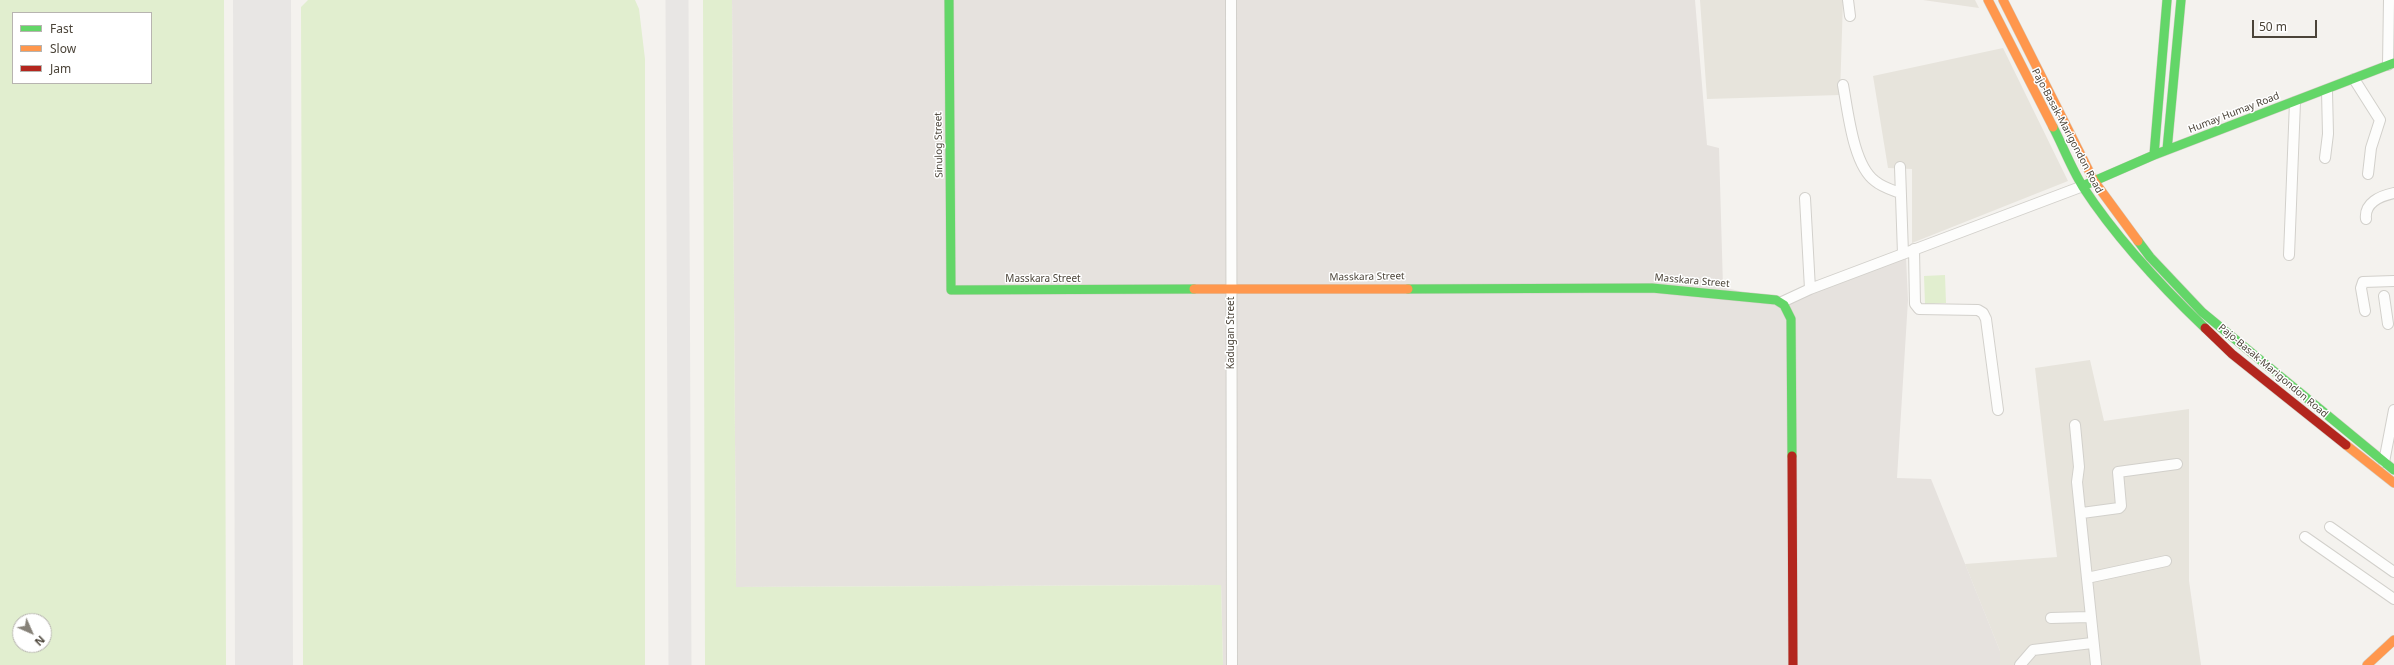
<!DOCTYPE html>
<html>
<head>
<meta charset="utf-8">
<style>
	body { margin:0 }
	#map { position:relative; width:2394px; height:665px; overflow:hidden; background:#f4f2ee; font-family:"Noto Sans",sans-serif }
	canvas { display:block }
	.legend { position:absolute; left:12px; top:12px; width:140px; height:72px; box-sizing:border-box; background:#fff; border:1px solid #b7b4b0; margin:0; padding:5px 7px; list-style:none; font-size:12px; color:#4b4439 }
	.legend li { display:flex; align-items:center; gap:8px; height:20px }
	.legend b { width:20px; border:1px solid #b7b4b0 }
	.north { position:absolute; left:12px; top:613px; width:40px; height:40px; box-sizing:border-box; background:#fff; border:1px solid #b7b4b0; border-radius:50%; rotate:135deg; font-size:11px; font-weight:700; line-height:16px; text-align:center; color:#4b4439 }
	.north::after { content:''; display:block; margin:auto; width:14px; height:18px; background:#868178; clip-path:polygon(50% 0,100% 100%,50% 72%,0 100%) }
	.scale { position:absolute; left:2252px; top:20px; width:65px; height:18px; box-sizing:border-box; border:2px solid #4b4439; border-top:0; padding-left:5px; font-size:12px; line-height:14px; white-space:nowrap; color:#4b4439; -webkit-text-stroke:3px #fff; paint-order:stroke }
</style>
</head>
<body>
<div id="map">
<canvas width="2394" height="665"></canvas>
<ul class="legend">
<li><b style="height:5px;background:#63d668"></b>Fast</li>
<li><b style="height:5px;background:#ff974d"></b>Slow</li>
<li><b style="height:5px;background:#b3261e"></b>Jam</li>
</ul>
<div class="north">N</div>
<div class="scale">50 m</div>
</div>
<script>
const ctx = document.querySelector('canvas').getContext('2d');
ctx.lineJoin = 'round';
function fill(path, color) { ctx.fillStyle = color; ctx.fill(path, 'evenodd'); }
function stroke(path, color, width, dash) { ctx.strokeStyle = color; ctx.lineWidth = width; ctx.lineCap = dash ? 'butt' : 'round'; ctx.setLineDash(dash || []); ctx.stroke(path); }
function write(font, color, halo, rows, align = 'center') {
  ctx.font = font + ' "Noto Sans",sans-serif'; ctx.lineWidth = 3; ctx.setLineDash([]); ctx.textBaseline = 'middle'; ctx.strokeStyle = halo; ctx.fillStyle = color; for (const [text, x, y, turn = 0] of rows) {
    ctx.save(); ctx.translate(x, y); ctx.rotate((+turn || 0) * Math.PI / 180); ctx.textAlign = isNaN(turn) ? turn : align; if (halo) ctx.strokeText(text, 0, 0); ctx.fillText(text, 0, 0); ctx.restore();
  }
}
const residential = new Path2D(`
	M1700,0h143l-3,95 -133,4z
	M1923,0h52l4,8z
	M2003,48l65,133 -156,62v-74l-24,-1 -15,-92z
	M2090,360l14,61 85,-12v172l12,84h-201v-14l-35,-87 92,-7 -22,-189z`);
const industrial = new Path2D(`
	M732,0h963l12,145 12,3 4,139 63,16 120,-46 2,43 -11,178 34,1 69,172v14h-777l-2,-80 -485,2z`);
const green = new Path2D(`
	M0,0h224l2,665h-226zM13,13h138v70h-138zM20,621h24v24h-24z
	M308,0h327l4,9 6,50v606h-342l-2,-658z
	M703,0h29l4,587 485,-2 2,80h-518z
	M1945,275l1,28 -21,1 -1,-28z`);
const taxiway = new Path2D(`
	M677,0l3,665`);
const runway = new Path2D(`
	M262,0l2,665`);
const street = new Path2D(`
	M1231,0l1,665
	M1848,0l2,16
	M2388,65l1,-65
	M2354,79l26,41 -9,28 -3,26
	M1843,85c5,26 10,80 32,96 7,6 17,9 25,12
	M2325,158l3,-24 -1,-43
	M1900,167l3,87
	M1805,198l5,91
	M2366,219c-2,-16 14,-23 28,-26
	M1914,249l1,55 4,5 59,1 5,3 3,6 12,91
	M2289,255l6,-153
	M2384,296l4,28
	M1782,302l28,-13 273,-103
	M2365,311l-4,-23 2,-6 31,-1
	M2075,425l4,42 -2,15 19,183
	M2384,462l10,-52
	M2082,513l37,-5 2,-2 -3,-34 59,-8
	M2330,527l64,45
	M2305,537l89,62
	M2087,578l79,-17
	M2051,618l38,-1
	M2020,665l13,-15 59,-7`);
const fast = new Path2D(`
	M949,0l2,290 243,-1
	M2053,127c10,19 18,41 30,60 34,52 77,98 122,141
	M2167,150l14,-150
	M2154,155l13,-155
	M2085,185l69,-30 240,-92
	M2138,241l12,16 52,55 192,158
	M1408,289l244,-1 124,12 8,5 7,14 1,137`);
const slow = new Path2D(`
	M1988,0l65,127
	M2003,0l91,181 44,60
	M1194,289h214
	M2346,445l48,38
	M2367,665l27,-25`);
const jam = new Path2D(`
	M2205,328l27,26 114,91
	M1792,456l1,209`);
const streetNames = [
	["Humay Humay Road",2234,113,-21],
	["Pajo-Basak-Marigondon Road",2067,131,62],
	["Sinulog Street",939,145,-91],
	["Masskara Street",1367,277,-1],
	["Masskara Street",1043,279],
	["Masskara Street",1692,281,5],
	["Kadugan Street",1231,333,-90],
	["Pajo-Basak-Marigondon Road",2273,371,40]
];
fill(residential, '#e7e4dc');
fill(industrial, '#e6e2de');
fill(green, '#e1eecf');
stroke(taxiway, '#e8e6e4', 23);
stroke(runway, '#e8e6e4', 58);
stroke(street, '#d2d0cb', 12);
stroke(fast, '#d3cfc5', 10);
stroke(slow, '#d3cfc5', 10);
stroke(jam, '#d3cfc5', 10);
stroke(street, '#fdfdfc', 10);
stroke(fast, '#63d668', 9);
stroke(slow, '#ff974d', 9);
stroke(jam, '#b3261e', 9);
write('10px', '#4b4439', '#fff', streetNames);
</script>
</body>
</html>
